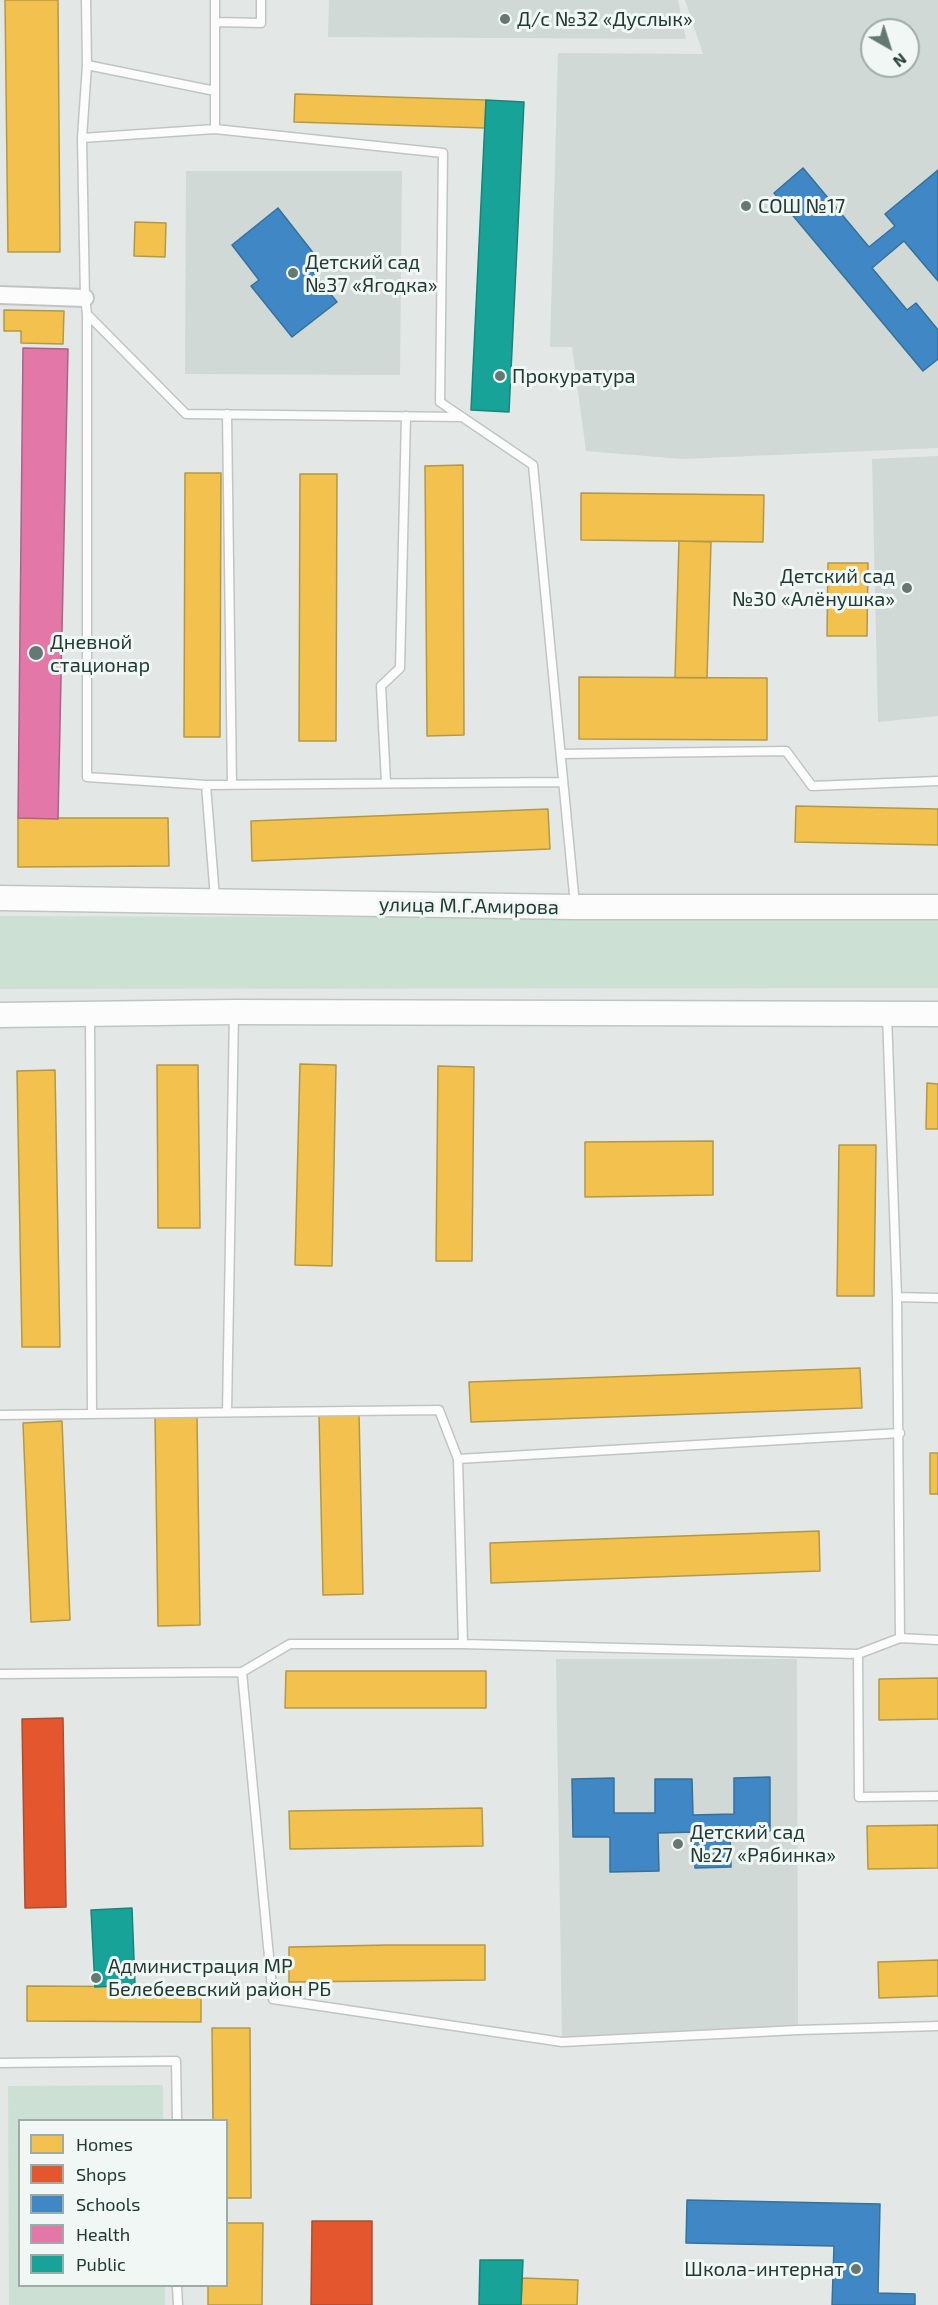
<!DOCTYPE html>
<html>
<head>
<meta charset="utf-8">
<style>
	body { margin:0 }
	#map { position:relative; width:938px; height:2305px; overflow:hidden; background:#e3e8e6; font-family:"Exo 2",sans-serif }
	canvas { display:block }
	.legend { position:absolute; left:18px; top:2119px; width:210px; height:168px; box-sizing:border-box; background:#f0f7f4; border:2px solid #9daca7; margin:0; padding:8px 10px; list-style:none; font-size:18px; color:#213b34 }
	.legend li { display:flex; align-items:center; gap:12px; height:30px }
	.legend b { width:30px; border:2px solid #9daca7 }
	.north { position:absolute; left:860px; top:18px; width:60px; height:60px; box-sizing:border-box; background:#f0f7f4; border:2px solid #9daca7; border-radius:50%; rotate:141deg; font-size:16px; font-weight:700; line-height:24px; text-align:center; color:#213b34 }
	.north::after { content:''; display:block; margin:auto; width:21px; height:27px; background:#657872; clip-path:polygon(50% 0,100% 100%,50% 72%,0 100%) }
</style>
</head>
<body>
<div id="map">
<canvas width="938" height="2305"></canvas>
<ul class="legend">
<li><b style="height:16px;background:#f2c14e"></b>Homes</li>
<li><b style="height:16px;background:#e4572e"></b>Shops</li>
<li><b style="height:16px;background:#3f88c5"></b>Schools</li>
<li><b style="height:16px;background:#e377a8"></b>Health</li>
<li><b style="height:16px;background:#17a398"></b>Public</li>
</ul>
<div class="north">N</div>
</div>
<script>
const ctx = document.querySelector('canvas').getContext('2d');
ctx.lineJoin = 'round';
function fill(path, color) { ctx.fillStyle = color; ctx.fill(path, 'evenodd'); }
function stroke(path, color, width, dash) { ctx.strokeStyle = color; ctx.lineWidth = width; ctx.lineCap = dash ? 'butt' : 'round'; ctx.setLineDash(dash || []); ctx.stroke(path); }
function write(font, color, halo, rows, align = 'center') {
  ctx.font = font + ' "Exo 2",sans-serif'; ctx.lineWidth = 6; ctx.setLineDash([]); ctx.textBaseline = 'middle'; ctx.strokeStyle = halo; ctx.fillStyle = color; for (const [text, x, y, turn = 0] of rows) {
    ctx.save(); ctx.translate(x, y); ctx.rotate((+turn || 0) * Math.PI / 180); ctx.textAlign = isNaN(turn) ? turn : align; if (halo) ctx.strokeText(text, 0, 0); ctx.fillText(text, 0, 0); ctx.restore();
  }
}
const built = new Path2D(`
	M329,0h349l8,39 -358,-2z
	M685,0h253v448l-256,11 -96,-8 -14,-104h-22l8,-294 145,1zM872,30h36v36h-36z
	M186,171h216l-2,204 -215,-1z
	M938,456v260l-60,6 -6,-263z
	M556,1659h241l1,371 -236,12z`);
const green = new Path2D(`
	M0,916l938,3v69l-938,1z
	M163,2085v35h-143v166h145v19h-156l-1,-219z`);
const homes = new Path2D(`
	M5,0h53l2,252h-52z
	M295,94l191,6 -1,28 -191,-6z
	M135,222l31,1 -1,34 -31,-1z
	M4,310l60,1 -1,33 -42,-1v-12h-17z
	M463,465l1,270 -37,1 -2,-270z
	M185,473h36l-1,264h-36z
	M300,474h37l-1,267h-37z
	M581,493l183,2 -1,47 -182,-2z
	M679,541l32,1 -4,136h-32z
	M828,563h40l-1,73h-40z
	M579,677l188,1v62l-188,-1z
	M796,806l142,3v36l-143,-3z
	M548,809l2,40 -298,12 -1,-40z
	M18,818h150l1,48 -151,1z
	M300,1064l36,1 -4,201 -37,-1z
	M157,1065h41l2,163h-42z
	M438,1066l36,1 -2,194h-36z
	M55,1070l5,277h-38l-5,-276z
	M927,1083l11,1v45h-12z
	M713,1141v54l-128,2v-55z
	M839,1145h37l-2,151h-37z
	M860,1368l2,40 -391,14 -2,-40z
	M359,1413l4,181 -40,1 -4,-181z
	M155,1416h42l3,209 -42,1z
	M62,1421l8,199 -39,2 -8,-199z
	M930,1453h8v41h-8z
	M819,1531l1,40 -329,12 -1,-40z
	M286,1671h200v37h-201z
	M938,1678v41l-59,1v-41z
	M482,1808l1,38 -193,3 -1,-38z
	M938,1825v43l-70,1 -1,-43z
	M388,1945h97v35l-196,2v-35z
	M938,1960v36l-59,2 -1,-36z
	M27,1986l174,1v35l-174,-1z
	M212,2028h38l1,170h-25v-78h-13z
	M226,2223h37l-1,82h-54v-19h18z
	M522,2278l56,2 -1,25h-56z`);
const shops = new Path2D(`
	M63,1718l3,189 -41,1 -3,-189z
	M312,2221h60v84h-61z`);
const schools = new Path2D(`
	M803,168l66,79 26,-21 -10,-12 53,-44v111l-34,-40 -32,27 35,42 9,-7 22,27v29l-15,12 -149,-178z
	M278,208l40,51 -9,8 28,35 -45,35 -41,-51 8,-6 -27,-35z
	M770,1777v54l-40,1 1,35 -36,1 -1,-36 -36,1 1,38 -49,1v-35h-37l-1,-58 42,-1v35h41v-34h37l1,36 41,-1v-36z
	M687,2200l193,4 -2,89 37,1v11h-83l2,-59 -148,-3z`);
const health = new Path2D(`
	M23,348l45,1 -10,470 -40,-1z`);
const public = new Path2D(`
	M486,100l38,2 -15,310 -38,-2z
	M132,1908l3,77 -40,2 -4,-77z
	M480,2260h43l-2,45h-42z`);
const lane = new Path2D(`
	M86,0l1,65 -5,73 3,160 2,16v463l119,8
	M215,0v22l46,1v-23
	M215,22v107l228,24 -3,249 93,63 42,440
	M87,65l128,26
	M82,138l133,-9
	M87,314l99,100 276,3
	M227,414l5,371
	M561,754l225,-3 26,35 126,-5
	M386,783l-5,-97 19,-18 6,-252
	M215,898l-9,-113 357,-3
	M887,1014l10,283 3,341 38,2
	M90,1015l2,399
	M897,1297l41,1
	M227,1412l7,-399
	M0,1415l439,-5 19,49 5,185
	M458,1459l442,-26
	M858,1654l1,143 79,-1
	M242,1672l48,-28h173l395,10 42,-16
	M0,1674l242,-2 31,327 289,43 236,-12 140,-4
	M0,2063l176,-2 1,59
	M177,2286l1,19`);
const street = new Path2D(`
	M0,295l85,3`);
const secondary = new Path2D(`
	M0,898l575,9h363
	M0,1015l234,-3 704,2`);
const markers = [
	[505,19,6,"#657872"],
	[746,206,6,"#657872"],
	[293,273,6,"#657872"],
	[500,376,6,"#657872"],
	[907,588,6,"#657872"],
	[36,653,8,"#657872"],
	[678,1844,6,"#657872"],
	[96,1978,6,"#657872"],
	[856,2269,6,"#657872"]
];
const poiNames = [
	["Д/с №32 «Дуслык»",517,19],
	["СОШ №17",758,206],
	["Детский сад",305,262],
	["№37 «Ягодка»",305,285],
	["Прокуратура",512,376],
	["Детский сад",895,576,"right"],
	["№30 «Алёнушка»",895,599,"right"],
	["Дневной",50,642],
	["стационар",50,665],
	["Детский сад",690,1832],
	["№27 «Рябинка»",690,1855],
	["Администрация МР",108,1966],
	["Белебеевский район РБ",108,1989],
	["Школа-интернат",844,2269,"right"]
];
const streetNames = [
	["улица М.Г.Амирова",469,906,1]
];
fill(built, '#d0d9d6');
fill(green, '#cce1d3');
fill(homes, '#f2c14e');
stroke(homes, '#b39946', 1.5);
fill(shops, '#e4572e');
stroke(shops, '#aa4f30', 1.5);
fill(schools, '#3f88c5');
stroke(schools, '#36719a', 1.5);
fill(health, '#e377a8');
stroke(health, '#a96585', 1.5);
fill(public, '#17a398');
stroke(public, '#1a847a', 1.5);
stroke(lane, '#c0c5c3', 11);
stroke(street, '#c0c5c3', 20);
stroke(secondary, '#bec6c3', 27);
stroke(lane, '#fbfcfb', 8);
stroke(street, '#fbfcfb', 16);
stroke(secondary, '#fbfcfb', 24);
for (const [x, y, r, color] of markers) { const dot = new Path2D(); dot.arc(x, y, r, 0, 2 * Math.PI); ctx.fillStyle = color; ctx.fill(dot); stroke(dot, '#f0f7f4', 2); }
write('20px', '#213b34', '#f0f7f4', poiNames, 'left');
write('20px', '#213b34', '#f0f7f4', streetNames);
</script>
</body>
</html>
